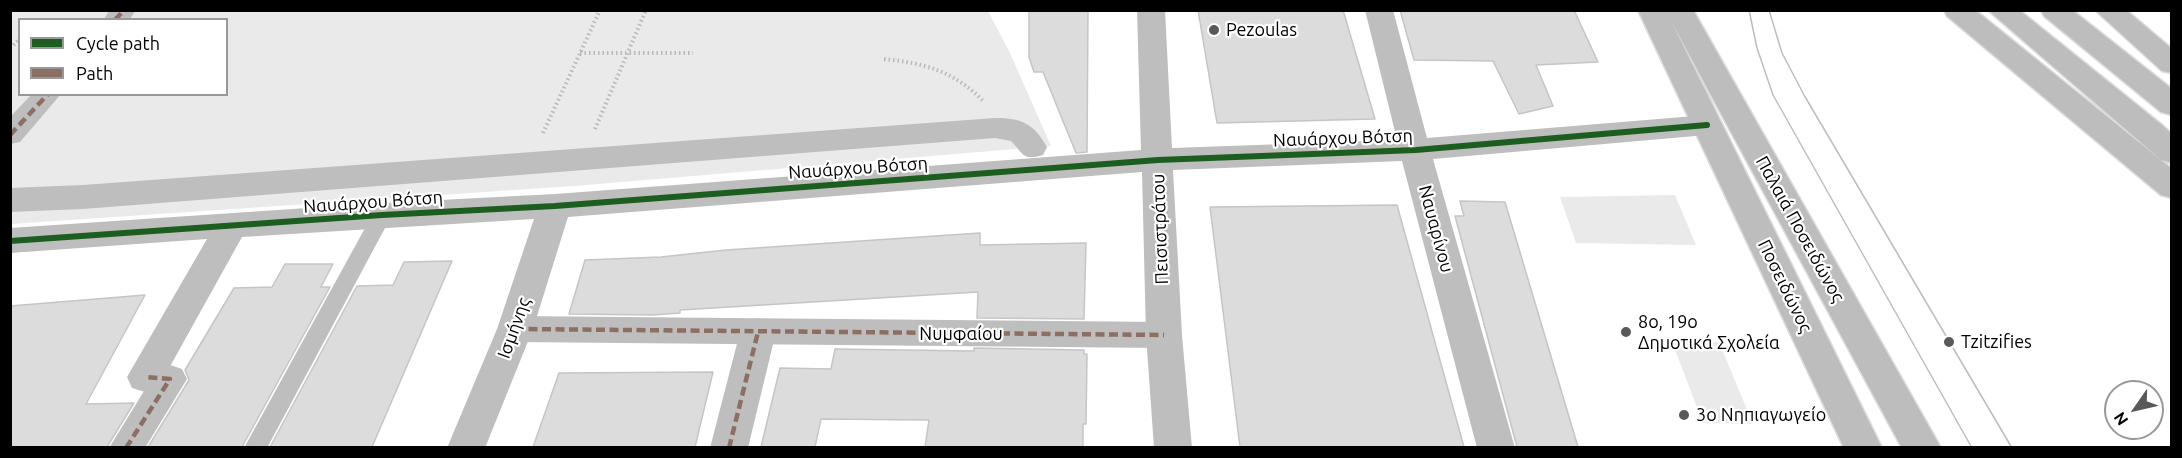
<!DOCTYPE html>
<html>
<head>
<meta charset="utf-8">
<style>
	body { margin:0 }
	#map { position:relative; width:2182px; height:458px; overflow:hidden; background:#fff; font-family:Ubuntu,sans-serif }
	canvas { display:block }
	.frame { position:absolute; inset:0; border:12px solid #000; pointer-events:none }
	.legend { position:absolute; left:18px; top:18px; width:210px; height:78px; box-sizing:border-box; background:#fff; border:2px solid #999; margin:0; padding:8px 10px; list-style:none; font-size:18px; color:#000 }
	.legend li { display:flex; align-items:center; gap:12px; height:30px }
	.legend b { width:30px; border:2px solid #999 }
	.north { position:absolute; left:2104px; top:380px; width:60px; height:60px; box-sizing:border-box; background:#fff; border:2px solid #999; border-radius:50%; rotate:236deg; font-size:16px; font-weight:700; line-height:24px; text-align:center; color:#000 }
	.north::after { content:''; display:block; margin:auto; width:21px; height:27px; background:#595959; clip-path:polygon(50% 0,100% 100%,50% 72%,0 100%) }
</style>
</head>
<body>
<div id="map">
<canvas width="2182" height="458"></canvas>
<div class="frame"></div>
<ul class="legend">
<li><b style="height:8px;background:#1b5e20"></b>Cycle path</li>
<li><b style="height:8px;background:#8d6e63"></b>Path</li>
</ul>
<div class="north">N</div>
</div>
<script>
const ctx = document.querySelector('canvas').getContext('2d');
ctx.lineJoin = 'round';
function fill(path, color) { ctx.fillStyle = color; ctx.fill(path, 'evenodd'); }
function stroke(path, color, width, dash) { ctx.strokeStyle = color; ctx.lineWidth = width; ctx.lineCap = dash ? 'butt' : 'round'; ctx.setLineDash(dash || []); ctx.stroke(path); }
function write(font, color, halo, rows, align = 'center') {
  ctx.font = font + ' Ubuntu,sans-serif'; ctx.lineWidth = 4.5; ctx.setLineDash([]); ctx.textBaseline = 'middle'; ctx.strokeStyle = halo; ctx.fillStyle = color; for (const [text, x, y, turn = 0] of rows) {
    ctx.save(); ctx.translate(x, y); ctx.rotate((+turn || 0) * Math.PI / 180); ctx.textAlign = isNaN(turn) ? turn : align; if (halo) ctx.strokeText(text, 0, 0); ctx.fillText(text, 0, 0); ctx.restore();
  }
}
const green = new Path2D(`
	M10,11h978l22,42 41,93 -477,40 -563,38zM20,20h206v74h-206z
	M1675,195l21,50 -120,-2 -16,-46z
	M1672,342h47l34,82 -50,-1z`);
const building = new Path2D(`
	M1029,10h59l-1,142 -11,1 -33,-81h-9l-5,-15z
	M1198,10h145l32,109 -158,4z
	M1400,10h174l24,52 -62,3 17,41 -34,8 -26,-53 -79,-1z
	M1460,201l45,1 73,245h-61l-62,-231h9z
	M1397,205l67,242h-224l-30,-240z
	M980,233v12l106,-2 -2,76 -107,-1 1,-26 -298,18v3l-28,2 -83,-1 16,-54 76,-3 65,-7z
	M452,261l-80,186h-102l87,-161 36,-1 11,-23z
	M285,264h48l-12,23h9l-88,160h-94l41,-67 -4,-10 49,-82 38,-1z
	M145,295l-59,109 48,-1 -27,44h-97v-141z
	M974,348l110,2v4h3l-1,70h-3v23h-158l4,-27 -108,-1 -6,28h-54l19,-79 51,1 4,-20 139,2z
	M713,372l-18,75h-162l26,-74z`);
const path = new Path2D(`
	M10,48l10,-9
	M580,53h113
	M884,59c41,4 72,13 100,43
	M595,129l51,-119
	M543,133l57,-123`);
const service = new Path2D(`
	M382,208l7,2 3,5 -125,233h-23l131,-238z`);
const pedestrian = new Path2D(`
	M110,10h26l-7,10h-26z
	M32,94h29l-41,48 -10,2v-27z
	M515,316l649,6 11,4 5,9 -5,9 -11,4 -649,-6 -11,-4 -5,-9 5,-9z
	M145,363l25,2 12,4 5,10 -42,69h-36l35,-57 -11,-4 -5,-10 5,-10z`);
const minor = new Path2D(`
	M1137,10h28l7,138 225,-8 -32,-130h28l34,128 280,-23 11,3 4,7 -4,7 -11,3 -274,24 82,289h-38l-75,-287 -229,9 9,165 10,113h-38l-8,-113 -4,-163 -574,45 -35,112 -48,119h-38l50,-119 37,-110 -292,18 -84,151 -13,4 -13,-4 -5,-11 80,-138 -197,14v-25l372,-25 173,-9 586,-44z
	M995,118c27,0 39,6 52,29l-4,8c-21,6 -19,-1 -32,-14l-16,-3 -912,71 -73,3v-24l73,-3z
	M758,318l13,4 5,10 -28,116h-38l30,-116 5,-10z`);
const primary = new Path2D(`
	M1638,10h55l248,438h-39l-231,-427 211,427h-38z`);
const trunk = new Path2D(`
	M1944,10h31l197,159v29l-11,-3 -214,-179z
	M1988,10h31l143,115 10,9v29l-11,-3z
	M2041,10h31l100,79v26l-11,-3 -117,-96z
	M2095,10h31l46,39v24l-10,-2z`);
const tram = new Path2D(`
	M1749,10l8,38 16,47 199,353
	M1769,10l13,43 22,42 208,353`);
const quiet = new Path2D(`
	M115,20l9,-10
	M10,135l38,-41
	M515,329l649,6
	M126,448l44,-69 -25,-2
	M729,448l29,-116`);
const cycleway = new Path2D(`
	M10,241l372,-26 173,-9 603,-46 258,-10 291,-25`);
const markers = [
	[1214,30,6,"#595959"],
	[1626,332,6,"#595959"],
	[1949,342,6,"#595959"],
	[1684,415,6,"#595959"]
];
const poiNames = [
	["Pezoulas",1226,30],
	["8ο, 19ο",1638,322],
	["Δημοτικά Σχολεία",1638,343],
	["Tzitzifies",1961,342],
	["3ο Νηπιαγωγείο",1696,415]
];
const streetNames = [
	["Ναυάρχου Βότση",1343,138,-2],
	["Ναυάρχου Βότση",858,168,-4],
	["Ναυάρχου Βότση",373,202,-4],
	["Πεισιστράτου",1160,229,-92],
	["Ναυαρίνου",1436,229,75],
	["Παλαιά Ποσειδώνος",1800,229,61],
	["Ποσειδώνος",1785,286,64],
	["Ισμήνης",514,328,-70],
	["Νυμφαίου",961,334]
];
fill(green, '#eaeaea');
fill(building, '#dcdcdc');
stroke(building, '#c5c5c5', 1.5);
stroke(primary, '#dbdbdb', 3);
stroke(trunk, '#dbdbdb', 3);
stroke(path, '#b8b8b8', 4, [1.5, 3]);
fill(service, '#bebebe');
fill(pedestrian, '#bebebe');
fill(minor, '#bebebe');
fill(primary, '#bdbdbd');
fill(trunk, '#bdbdbd');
stroke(tram, '#bdbdbd', 1.5);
stroke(quiet, '#8d6e63', 4.5, [9, 4.5]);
stroke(cycleway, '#1b5e20', 6);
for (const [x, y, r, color] of markers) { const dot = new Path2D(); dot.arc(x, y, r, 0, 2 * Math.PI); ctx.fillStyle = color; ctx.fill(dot); stroke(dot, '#fff', 2); }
write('18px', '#000', '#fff', poiNames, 'left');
write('18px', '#000', '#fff', streetNames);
</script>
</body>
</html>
